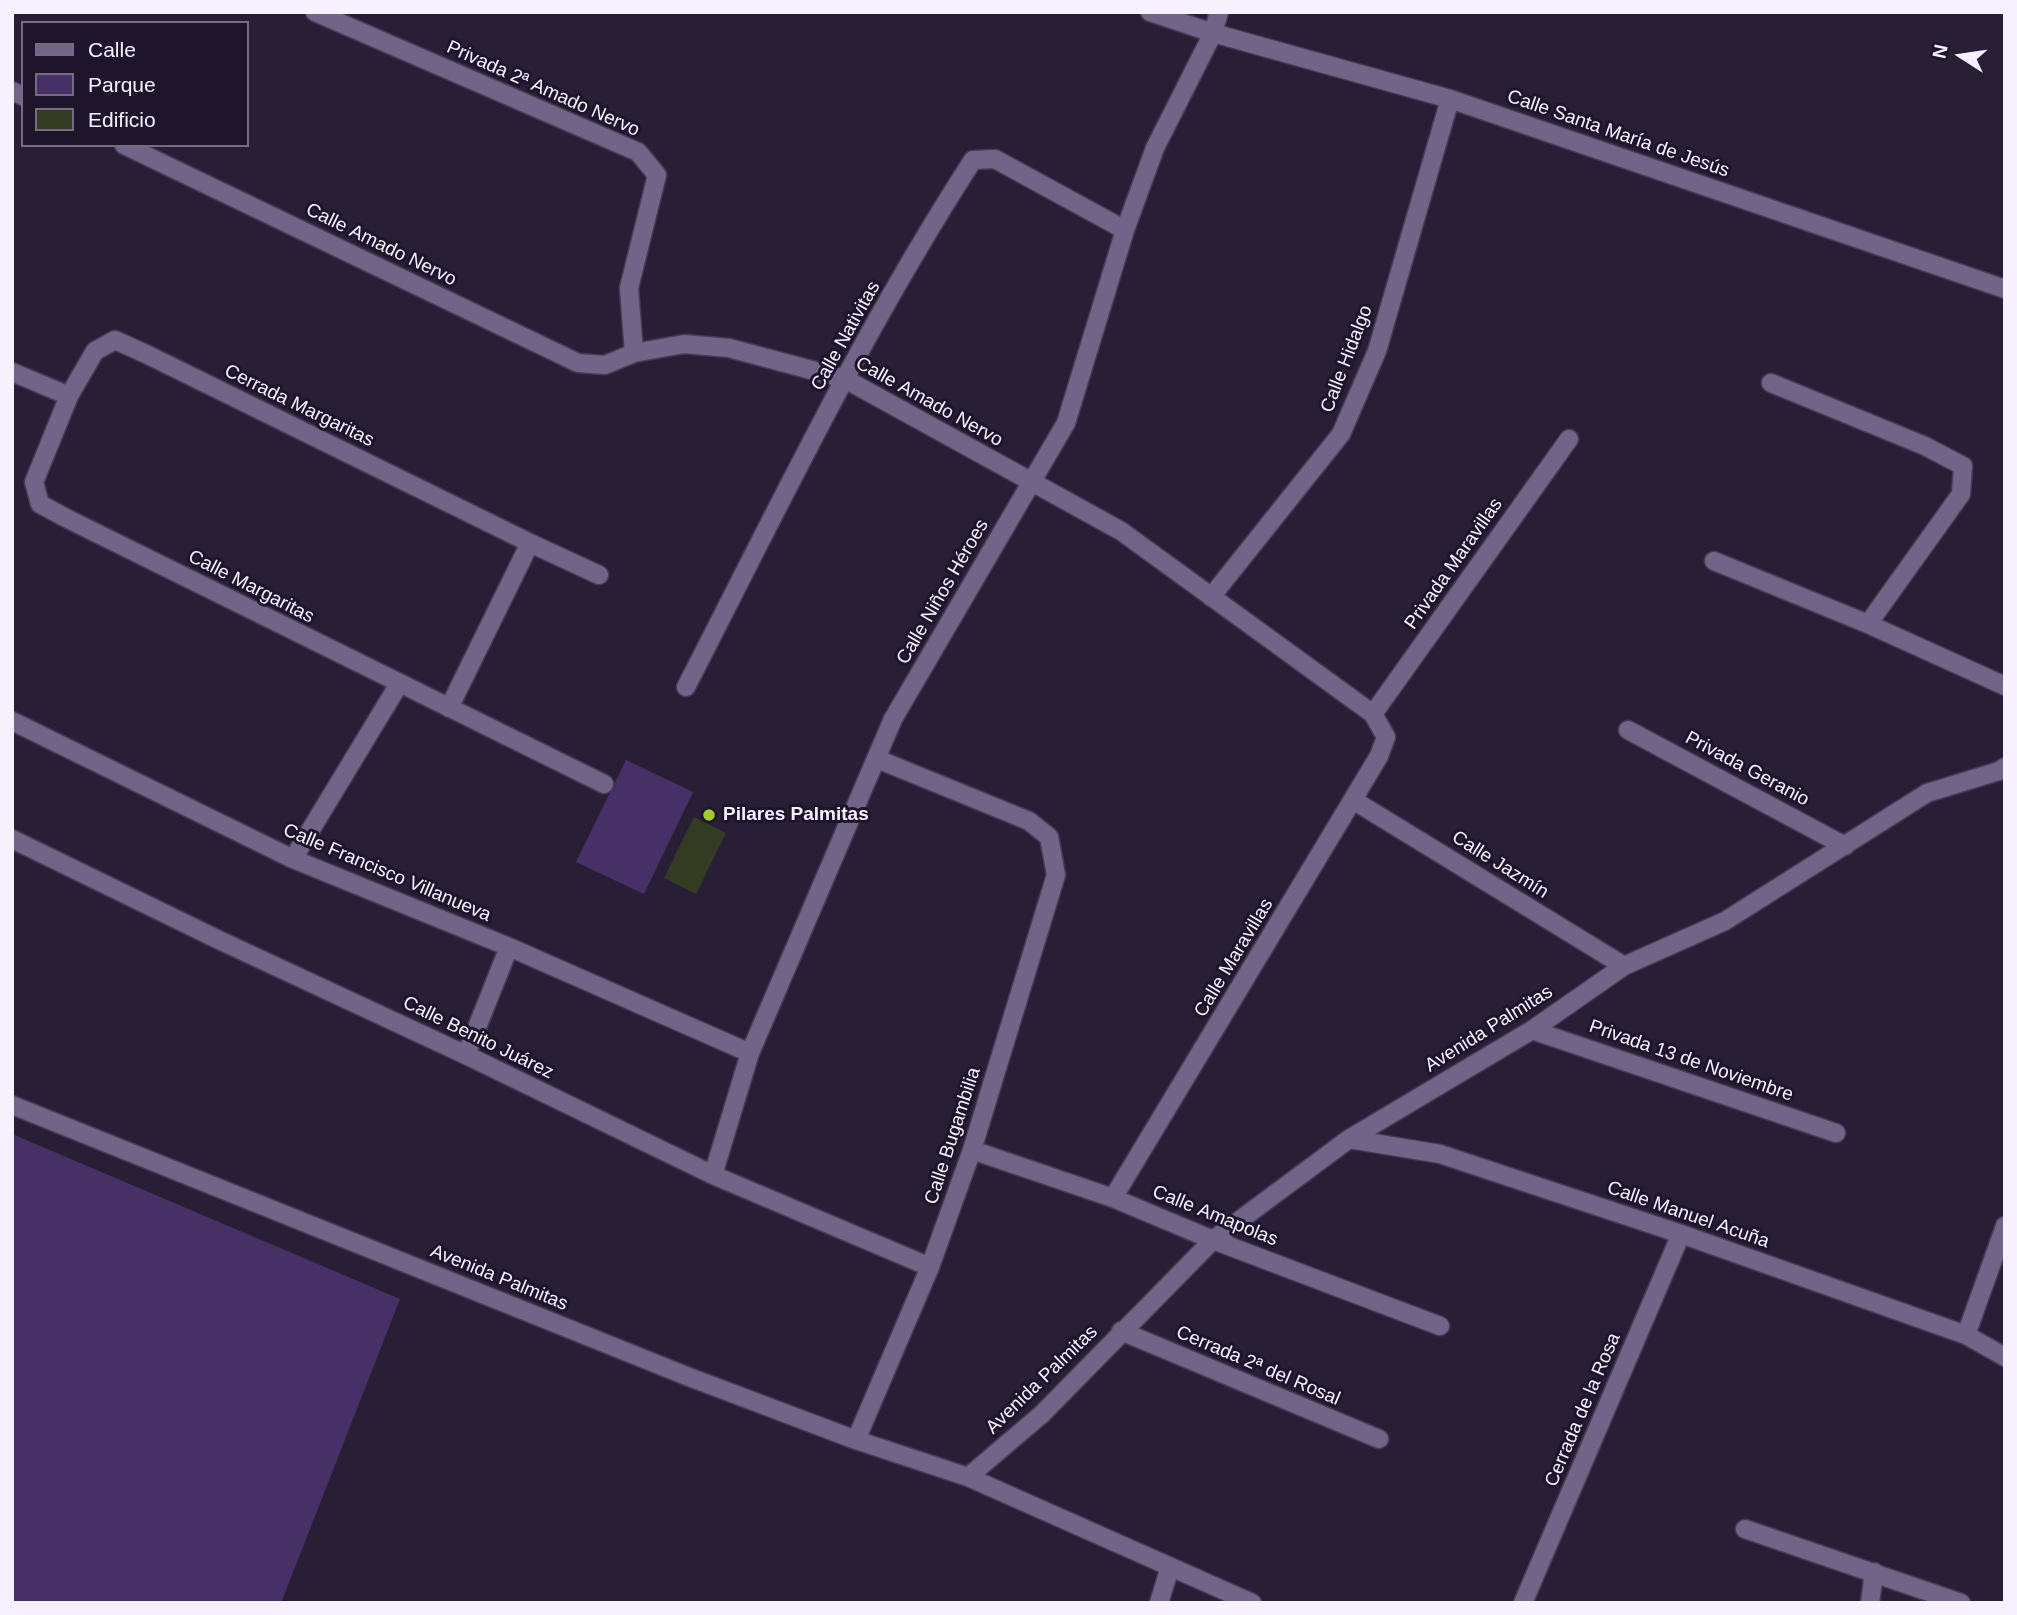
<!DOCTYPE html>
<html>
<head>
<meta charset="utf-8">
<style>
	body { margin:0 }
	#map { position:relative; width:2017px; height:1615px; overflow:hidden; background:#281f37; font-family:Arial,sans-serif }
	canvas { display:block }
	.frame { position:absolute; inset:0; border:14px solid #f6f1ff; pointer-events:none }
	.legend { position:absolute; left:21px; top:21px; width:228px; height:126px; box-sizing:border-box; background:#1e152c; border:2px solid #746d80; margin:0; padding:9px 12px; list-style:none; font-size:21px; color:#f6f1ff }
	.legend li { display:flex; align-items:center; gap:14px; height:35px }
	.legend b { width:35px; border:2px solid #746d80 }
	.north { position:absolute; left:1926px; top:21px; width:70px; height:70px; -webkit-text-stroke:5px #1e152c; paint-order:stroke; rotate:282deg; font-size:19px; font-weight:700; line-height:28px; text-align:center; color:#f6f1ff }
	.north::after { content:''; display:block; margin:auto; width:24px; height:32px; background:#f6f1ff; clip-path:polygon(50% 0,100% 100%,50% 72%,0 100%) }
</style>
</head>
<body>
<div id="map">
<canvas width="2017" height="1615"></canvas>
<div class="frame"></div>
<ul class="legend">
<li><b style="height:9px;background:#716488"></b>Calle</li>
<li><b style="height:19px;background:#473066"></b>Parque</li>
<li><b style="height:19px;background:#333c22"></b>Edificio</li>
</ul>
<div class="north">N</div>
</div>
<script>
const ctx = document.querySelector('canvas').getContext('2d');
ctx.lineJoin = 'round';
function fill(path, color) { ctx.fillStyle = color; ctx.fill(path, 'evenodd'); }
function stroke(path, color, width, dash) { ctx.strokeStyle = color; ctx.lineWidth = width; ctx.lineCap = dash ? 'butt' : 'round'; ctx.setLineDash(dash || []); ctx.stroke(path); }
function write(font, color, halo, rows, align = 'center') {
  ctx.font = font + ' Arial,sans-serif'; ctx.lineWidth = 6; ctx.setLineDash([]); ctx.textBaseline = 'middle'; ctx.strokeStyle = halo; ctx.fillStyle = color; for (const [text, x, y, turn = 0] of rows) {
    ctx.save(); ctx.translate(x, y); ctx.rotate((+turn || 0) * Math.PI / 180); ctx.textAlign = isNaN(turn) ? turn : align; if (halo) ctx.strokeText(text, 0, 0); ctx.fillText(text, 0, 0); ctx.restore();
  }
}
const green = new Path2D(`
	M626,760l67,32 -49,102 -68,-32z
	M12,1134l388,165 -119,304h-269z`);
const building = new Path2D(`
	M694,817l32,16 -30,61 -32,-16z`);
const minor = new Path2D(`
	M315,12l323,140 19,23 -28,113 5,65
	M1150,12l63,21 237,66 555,190
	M12,91l11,5
	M124,145l454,218 27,2 29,-12 50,-9 45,4 116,31 276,152 252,183 13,23 -7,19 -266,442
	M12,372l57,24
	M1771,383l154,63 38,20 -2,28 -93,130
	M1714,561l154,63 137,62
	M599,575l-69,-32 -384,-189 -31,-14 -20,11 -26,45 -35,86 6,22 28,15 536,265
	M1211,597l130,-163 36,-83 73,-252
	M686,687c91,-177 178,-359 287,-527l22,-1 130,71
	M449,708l81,-165
	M1373,714l196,-275
	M12,721l281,138 216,88 241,106
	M1628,730l217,116
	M1353,800l271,166
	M12,839l207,101 247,115 247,120 217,92
	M293,859l106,-175
	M1532,1030l304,103
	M466,1055l43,-108
	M12,1105l677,272 167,63 112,37 284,126
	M1349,1139l91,15 241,80 285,101 39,22
	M972,1150l141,48 100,42 227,86
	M713,1175l37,-122 143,-334 173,-296 59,-193 30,-82 58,-115 6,-21
	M1121,1331l258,108
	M1966,1335l39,-109
	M856,1440l74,-173 42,-117 84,-275 -7,-38 -20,-16 -152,-62
	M968,1477l74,-63 171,-174 136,-101 183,-109 92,-64 101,-45 202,-128 72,-22 6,-4
	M1745,1529l216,74
	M1159,1603l11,-36
	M1523,1603l158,-369
	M1870,1603l4,-31`);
const markers = [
	[709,815,7,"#9eca2e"]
];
const streetNames = [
	["Privada 2ª Amado Nervo",543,89,24],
	["Calle Santa María de Jesús",1618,134,19],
	["Calle Amado Nervo",381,245,26],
	["Calle Nativitas",846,336,-61],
	["Calle Hidalgo",1347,359,-69],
	["Calle Amado Nervo",929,402,29],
	["Cerrada Margaritas",299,406,26],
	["Privada Maravillas",1454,564,-55],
	["Calle Margaritas",251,587,27],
	["Calle Niños Héroes",943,592,-60],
	["Privada Geranio",1747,769,28],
	["Calle Jazmín",1500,865,32],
	["Calle Francisco Villanueva",387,873,23],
	["Calle Maravillas",1234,958,-59],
	["Avenida Palmitas",1489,1029,-32],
	["Calle Benito Juárez",478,1038,26],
	["Privada 13 de Noviembre",1691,1061,19],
	["Calle Bugambilia",953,1136,-72],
	["Calle Manuel Acuña",1688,1215,19],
	["Calle Amapolas",1215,1216,22],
	["Avenida Palmitas",499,1278,22],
	["Cerrada 2ª del Rosal",1258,1366,23],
	["Avenida Palmitas",1042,1380,-44],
	["Cerrada de la Rosa",1583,1410,-67]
];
const poiNames = [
	["Pilares Palmitas",723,815]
];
fill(green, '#473066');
fill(building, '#333c22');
stroke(minor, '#453c53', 21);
stroke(minor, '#716488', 18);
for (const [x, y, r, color] of markers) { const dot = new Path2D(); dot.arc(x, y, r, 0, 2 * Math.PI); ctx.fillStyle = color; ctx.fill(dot); stroke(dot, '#1e152c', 2.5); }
write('19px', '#f6f1ff', '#1e152c', streetNames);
write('bold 19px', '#f6f1ff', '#1e152c', poiNames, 'left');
</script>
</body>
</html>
